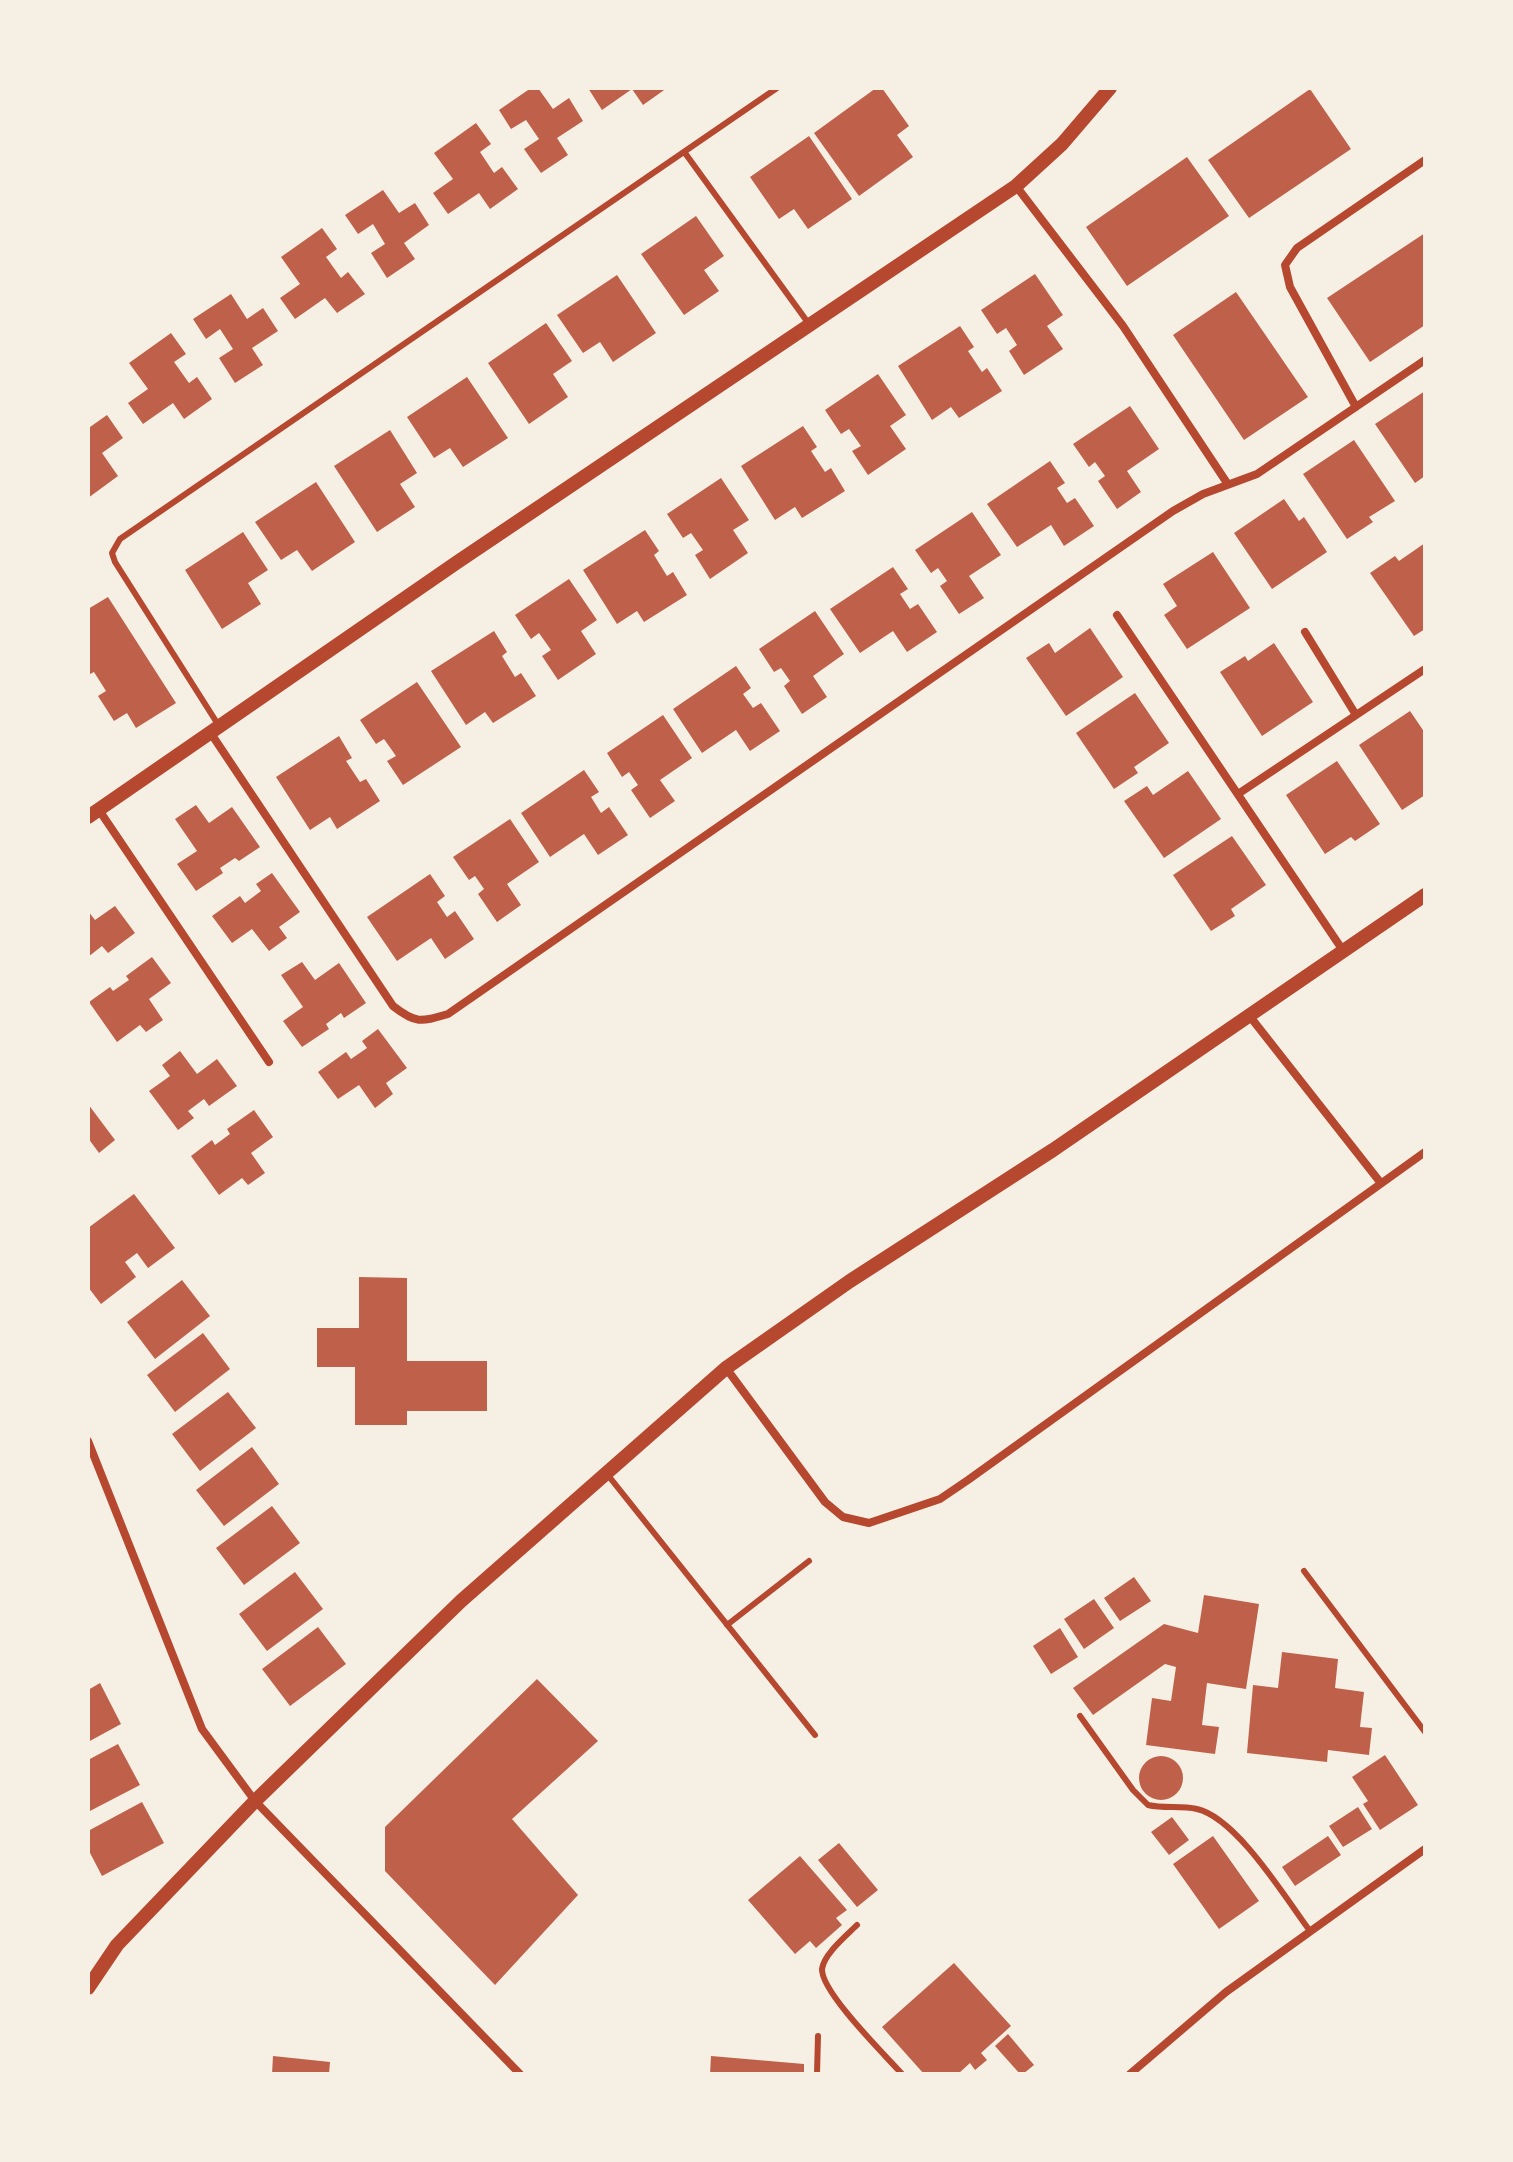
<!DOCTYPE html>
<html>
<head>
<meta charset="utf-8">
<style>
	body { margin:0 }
	#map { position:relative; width:1513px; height:2162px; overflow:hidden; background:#f6efe4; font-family:Arial,sans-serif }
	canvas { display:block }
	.frame { position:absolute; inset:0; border:90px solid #f6efe4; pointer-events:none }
</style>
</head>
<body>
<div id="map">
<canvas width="1513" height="2162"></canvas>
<div class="frame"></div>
</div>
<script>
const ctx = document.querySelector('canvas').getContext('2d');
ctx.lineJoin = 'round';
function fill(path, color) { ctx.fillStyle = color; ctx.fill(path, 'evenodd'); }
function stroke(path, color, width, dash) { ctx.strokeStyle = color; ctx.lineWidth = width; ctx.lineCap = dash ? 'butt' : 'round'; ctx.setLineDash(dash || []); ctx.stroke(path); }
const building = new Path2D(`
	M531,88h7l15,21 16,-11 14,23 -26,17 11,17 -27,18 -17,-24 15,-10 -13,-19 -15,9 -12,-19z
	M588,88h79l-24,17 -11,-16 -30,21z
	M876,88h6l27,38 -12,9 16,22 -54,39 -45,-63z
	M1310,89l41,60 -102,69 -41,-58z
	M476,123l15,21 -11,8 14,21 8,-6 16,22 -28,20 -11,-16 -31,21 -15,-21 20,-14 -19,-26z
	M809,136l43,63 -44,30 -14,-20 -15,10 -29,-42z
	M1187,157l42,59 -102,70 -41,-59z
	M383,190l16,23 16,-10 14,22 -25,18 11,16 -28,19 -16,-25 14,-9 -12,-20 -15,10 -13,-19z
	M696,216l28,40 -20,14 15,21 -35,24 -43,-61z
	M322,228l15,21 -11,8 15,21 7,-6 17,22 -28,19 -12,-15 -30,21 -15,-21 20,-14 -19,-27z
	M1425,233v92l-55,37 -43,-64z
	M1035,274l28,41 -16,11 16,23 -39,26 -15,-24 8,-6 -11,-17 -9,6 -16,-24z
	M617,275l39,58 -43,29 -13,-20 -17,11 -26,-38z
	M1236,292l72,105 -64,43 -71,-105z
	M231,294l16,25 16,-11 15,23 -26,17 11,17 -28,18 -16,-25 14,-9 -13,-20 -14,10 -13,-20z
	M546,323l26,38 -19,13 15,23 -39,27 -41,-61z
	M960,326l14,21 -6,4 14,21 5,-4 15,23 -43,27 -8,-11 -19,13 -34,-54z
	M171,333l15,21 -12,8 15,21 8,-6 15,22 -28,20 -11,-16 -30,21 -15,-21 20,-14 -19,-26z
	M878,374l28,41 -16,11 16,23 -38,26 -16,-24 9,-5 -12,-17 -8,5 -16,-24z
	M467,377l41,61 -45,29 -13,-19 -16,10 -27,-41z
	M1425,391v85l-10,7 -40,-59z
	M1130,406l29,43 -32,22 14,21 -24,17 -19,-28 7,-5 -10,-14 -6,5 -16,-23z
	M107,415l16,23 -21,15 16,23 -30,22v-74l2,3z
	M803,426l14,21 -6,4 14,21 6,-4 14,23 -43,27 -7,-11 -20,13 -34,-54z
	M390,430l27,43 -17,11 15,23 -38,25 -43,-66z
	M1354,440l41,61 -26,16 4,5 -26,17 -44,-65z
	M1050,461l15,22 -8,5 10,15 8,-5 19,28 -30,20 -13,-21 -34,22 -30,-43z
	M721,478l28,42 -16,10 15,23 -38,26 -15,-24 8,-5 -12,-17 -8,5 -16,-24z
	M316,482l39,60 -43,29 -15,-21 -16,10 -26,-38z
	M1284,499l15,22 5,-4 23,35 -55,37 -38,-56z
	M972,512l29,43 -32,21 15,22 -25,16 -19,-28 7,-5 -9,-13 -7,5 -16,-23z
	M645,530l14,21 -5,4 13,21 6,-4 14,23 -43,27 -7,-11 -20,13 -34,-54z
	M243,532l25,38 -20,13 13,21 -39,25 -37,-59z
	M1425,543v86l-11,7 -44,-63 25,-17 4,5z
	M1213,552l37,56 -63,41 -23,-34 13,-9 -14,-22z
	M893,567l15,22 -8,5 10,15 8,-5 19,28 -30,20 -14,-21 -33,22 -30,-44z
	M569,579l28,41 -16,11 15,23 -38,26 -16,-24 9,-6 -12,-17 -8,6 -16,-24z
	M108,597l68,106 -40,25 -9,-15 -13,8 -16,-25 8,-5 -12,-19 -6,3v-66z
	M815,611l29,43 -31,22 14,21 -25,17 -18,-28 6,-5 -9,-13 -7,4 -15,-23z
	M1090,628l33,49 -57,39 -40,-58 23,-15 6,10z
	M494,631l13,21 -5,4 13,21 6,-4 15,23 -43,27 -8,-11 -19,13 -35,-54z
	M1274,643l39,59 -51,34 -42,-64 25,-16 3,5z
	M736,666l15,22 -8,6 10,14 8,-5 19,28 -30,20 -14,-21 -34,23 -29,-44z
	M417,682l44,65 -58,38 -16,-24 9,-5 -12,-17 -8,5 -16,-24z
	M1135,693l34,50 -35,24 4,6 -24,16 -38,-56z
	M1410,711l15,22v62l-23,15 -43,-65z
	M663,715l29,43 -32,22 15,21 -25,17 -19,-28 7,-5 -9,-13 -7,5 -15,-24z
	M339,736l13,22 -6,3 14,21 6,-3 14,22 -43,28 -7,-12 -20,13 -34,-53z
	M1337,761l43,63 -25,17 -4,-4 -26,17 -39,-59z
	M584,770l15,22 -8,5 10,16 8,-6 19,28 -30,20 -14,-21 -34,23 -29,-44z
	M1188,771l33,48 -57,39 -40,-57 23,-15 6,9z
	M196,805l13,18 23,-16 28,40 -21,14 -4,-3 -15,10 3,5 -27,18 -19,-27 20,-13 -22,-32z
	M510,819l29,43 -32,22 14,21 -24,17 -19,-28 6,-5 -9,-13 -6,4 -16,-23z
	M1232,836l34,49 -35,24 4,7 -24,15 -38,-56z
	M272,873l28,39 -21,15 8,11 -18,13 -17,-22 -20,14 -20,-27 28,-20 5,7 16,-12 -5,-7z
	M430,874l15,22 -8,6 10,15 8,-6 19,28 -29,20 -14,-21 -34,23 -30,-44z
	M115,906l20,27 -27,20 -6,-7 -14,11v-46l7,9z
	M152,957l19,26 -22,16 14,21 -17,12 -6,-7 -23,17 -28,-40 21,-15 3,4 16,-11 -3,-4z
	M302,962l13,18 24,-17 27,40 -22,15 -3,-5 -15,11 3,5 -27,18 -19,-26 20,-14 -22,-32z
	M378,1029l29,39 -21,15 7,11 -18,14 -16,-23 -21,14 -20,-27 28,-20 5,7 16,-11 -5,-7z
	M180,1051l17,23 20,-15 20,27 -28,20 -5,-7 -16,12 6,7 -16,12 -29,-39 21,-15 -8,-11z
	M88,1104l27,36 -16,13 -11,-15z
	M254,1110l19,27 -22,16 14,20 -17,12 -6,-7 -23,17 -28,-39 21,-16 3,5 15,-11 -3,-5z
	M134,1194l41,54 -27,20 -11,-15 -12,9 11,15 -35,27 -13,-17v-59z
	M359,1277l48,1v83h80v50h-80v14h-52v-58h-38v-39h42z
	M182,1280l28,36 -55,43 -28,-37z
	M203,1333l27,36 -55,43 -28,-37z
	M228,1392l28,36 -56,43 -28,-37z
	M252,1447l27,37 -55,42 -28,-36z
	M272,1506l28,37 -56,42 -28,-37z
	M295,1572l28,37 -56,42 -28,-37z
	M1134,1577l17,24 -31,20 -16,-23z
	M1204,1595l55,9 -13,85 -39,-6 -5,42 17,2 -4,27 -69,-9 6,-47 19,3 5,-34 -11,-3 -72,51 -20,-27 91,-64 34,9z
	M1094,1599l20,29 -30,21 -20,-30z
	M318,1627l28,37 -56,42 -28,-37z
	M1060,1628l18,29 -27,17 -18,-28z
	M1282,1652l56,7 -3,29 29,4 -4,35 12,1 -3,27 -41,-5 -1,12 -80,-9 6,-68 25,3z
	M537,1679l61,62 -86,78 66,76 -83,90 -110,-114v-44z
	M100,1683l21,41 -33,18v-52z
	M118,1744l22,41 -52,27v-52z
	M1385,1755l33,50 -38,25 -17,-26 5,-3 -16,-24z
	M1139 1778a22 22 0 1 1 44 0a22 22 0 1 1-44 0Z
	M142,1802l22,41 -62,33 -14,-27v-18z
	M1358,1807l14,22 -29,18 -14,-21z
	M1172,1817l17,23 -20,15 -18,-23z
	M1213,1836l46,65 -40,28 -46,-65z
	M1328,1836l13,19 -46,31 -13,-19z
	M839,1843l39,47 -21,17 -39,-47z
	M800,1856l47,54 -11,8 6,7 -26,23 -6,-7 -15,13 -47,-54z
	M954,1963l57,63 -30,27 6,7 -12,10 -5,-7 -12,11h-34l-42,-47z
	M1008,2034l26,31 -11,9h-3l-25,-28z
	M273,2056l57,6 -1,12h-57z
	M711,2056l93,8v10h-94z`);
const service = new Path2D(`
	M685,153l124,171
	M219,726l-104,-164 -3,-9 8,-14 657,-451
	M607,1474l208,261
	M1304,1571l121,161
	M727,1625l82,-64
	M1080,1716l53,74 15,15c16,4 33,0 49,4 40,9 89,90 113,122
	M857,1925c-11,11 -33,29 -35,44 -1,23 63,86 80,105
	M817,2074l1,-38`);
const minor = new Path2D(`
	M1016,186l107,140 104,157
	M1356,407l-66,-120 -5,-22 12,-17 128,-88
	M1117,615l227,337
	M1305,632l51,83
	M210,732l183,274c23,18 28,16 55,8l725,-503 30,-17 54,-20 168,-114
	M1238,794l187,-125
	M99,810l170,252
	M1248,1014l132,168
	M726,1368l99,134 18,15 26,6 71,-24 28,-19 457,-328
	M88,1441l114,288 53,72 265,273
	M1130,2074l96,-82 199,-143`);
const tertiary = new Path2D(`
	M88,817l368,-254 560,-377 46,-42 48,-56
	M88,1988l29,-43 138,-144 206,-200 265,-233 124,-87 203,-131 372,-255`);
fill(building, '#bf614a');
stroke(service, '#b5482f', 6);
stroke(minor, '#b5482f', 8);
stroke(tertiary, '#b5482f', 14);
</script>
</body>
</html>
